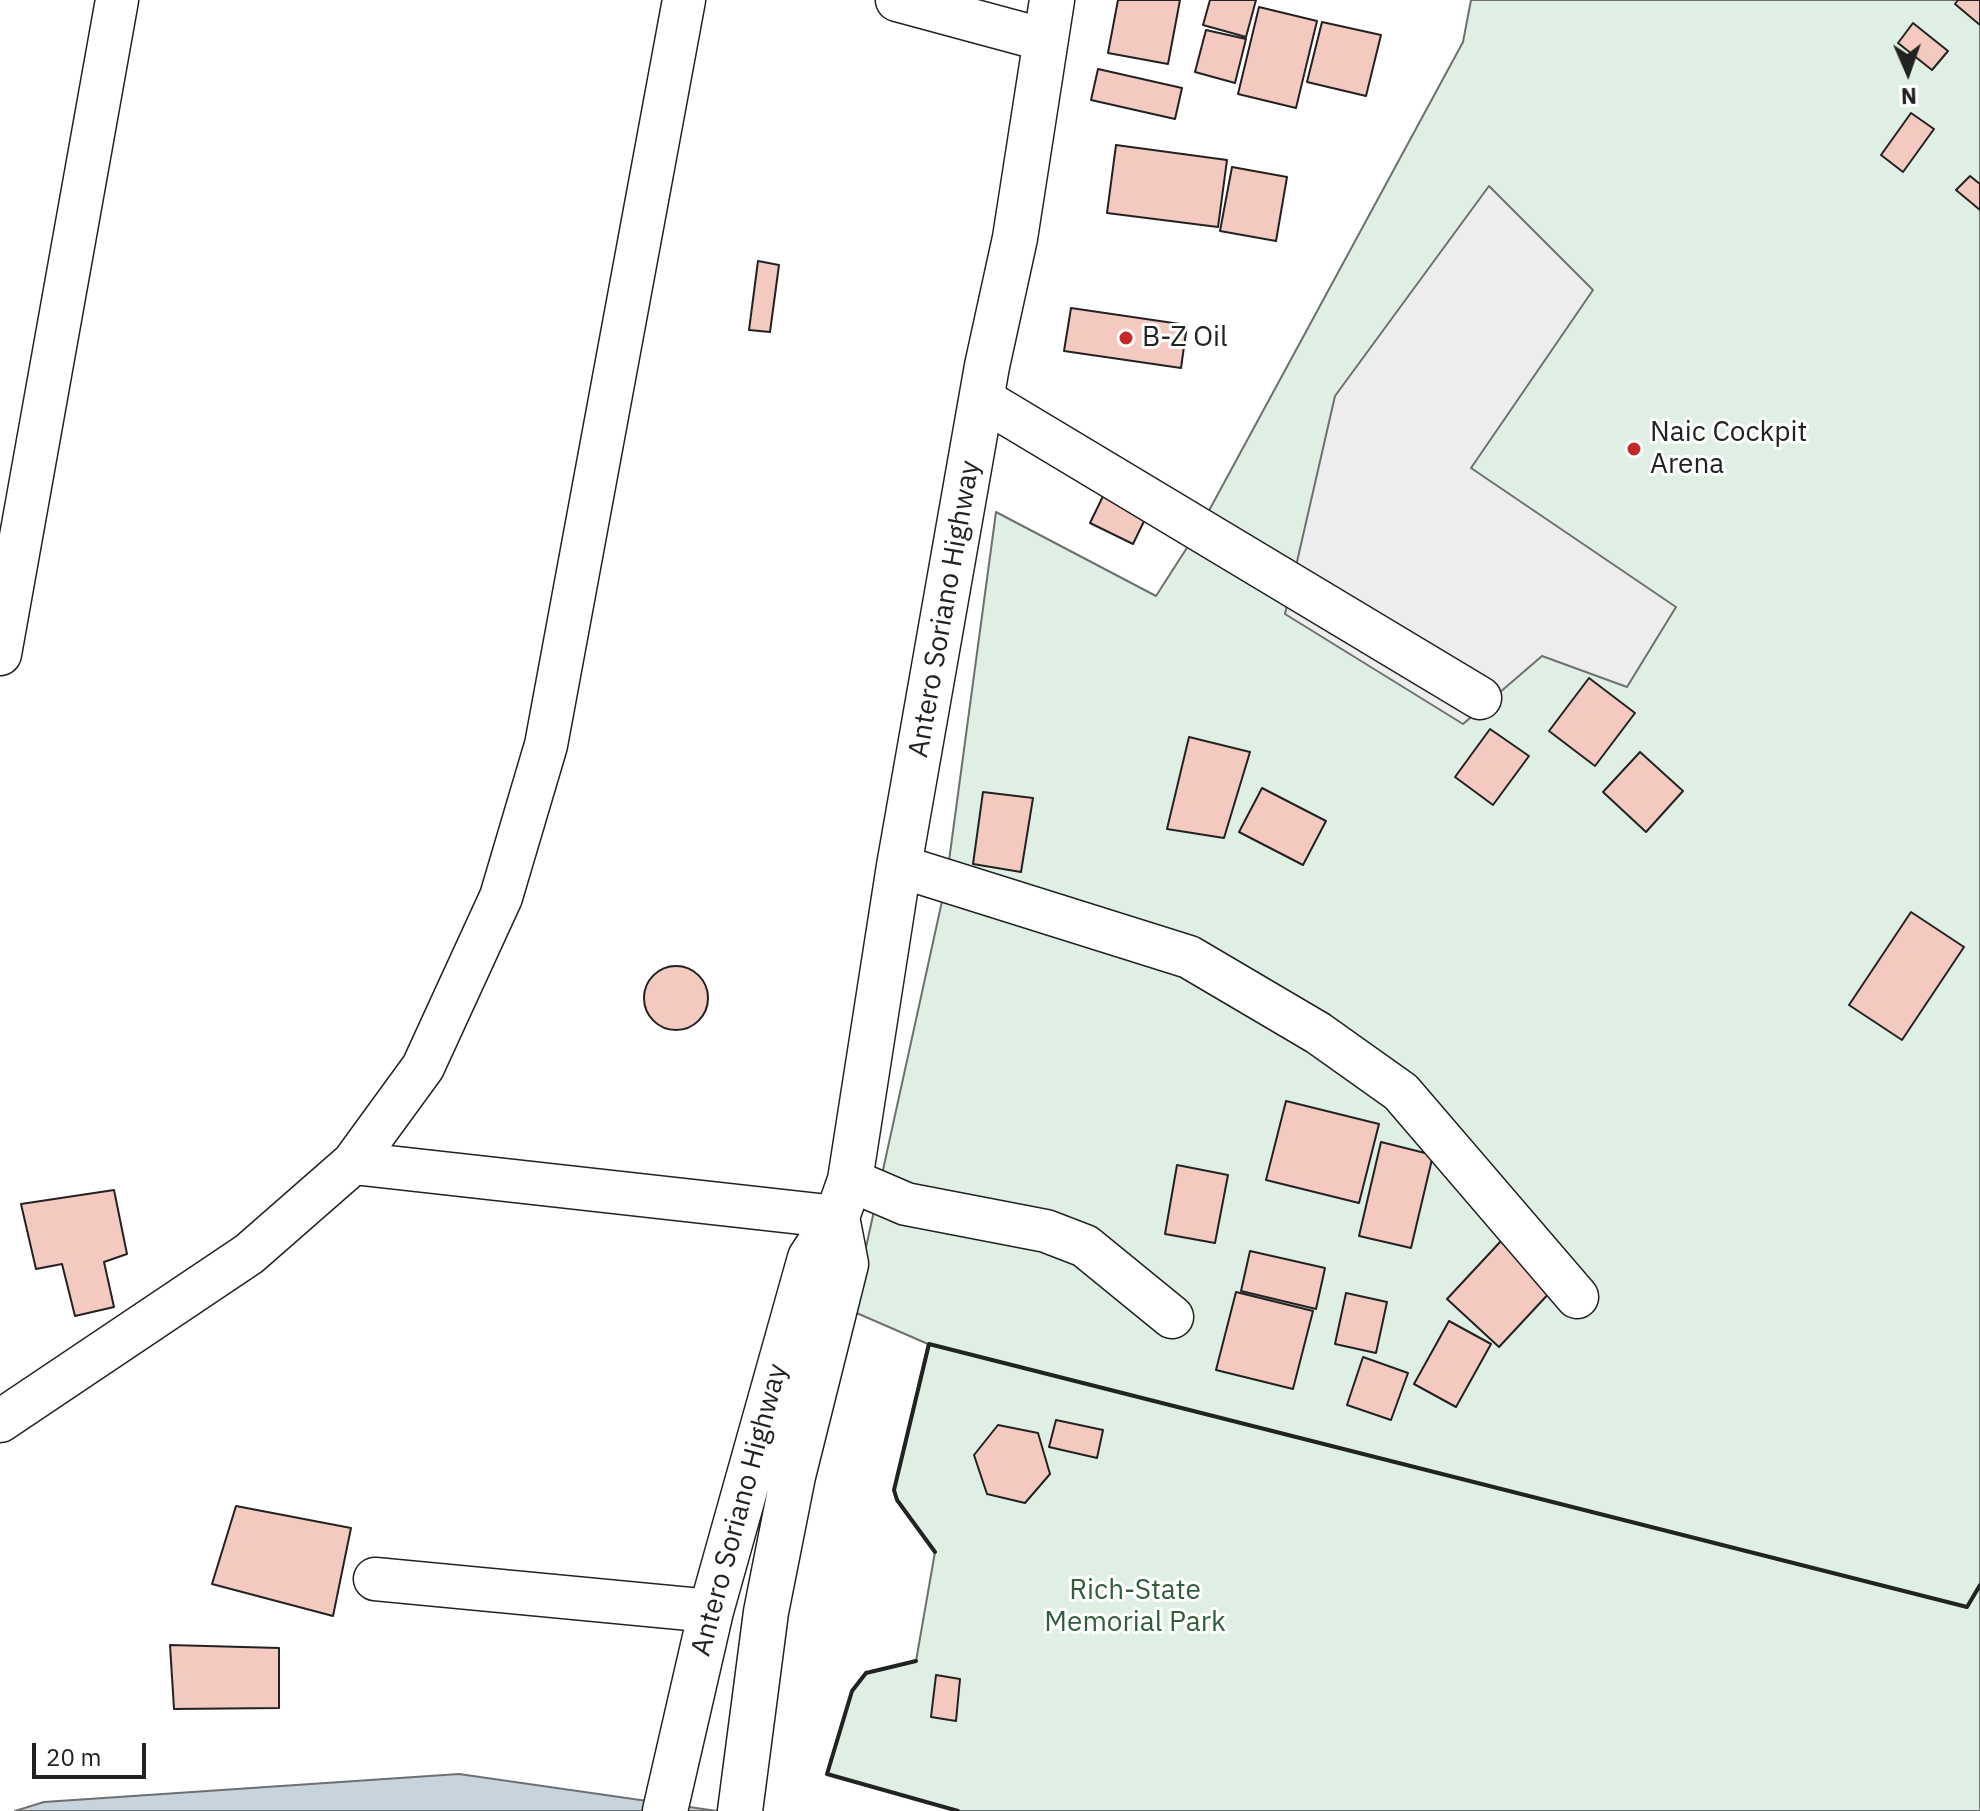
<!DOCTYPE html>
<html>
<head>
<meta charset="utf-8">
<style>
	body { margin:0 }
	#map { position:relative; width:1980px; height:1811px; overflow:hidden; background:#fff; font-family:"IBM Plex Sans",sans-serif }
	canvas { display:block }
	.north { position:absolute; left:1868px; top:32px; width:80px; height:80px; -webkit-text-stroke:6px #fff; paint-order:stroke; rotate:178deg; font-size:22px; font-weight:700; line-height:32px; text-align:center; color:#222 }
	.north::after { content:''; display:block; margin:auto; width:28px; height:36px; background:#222; clip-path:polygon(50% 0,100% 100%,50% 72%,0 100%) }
	.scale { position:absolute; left:32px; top:1743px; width:114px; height:36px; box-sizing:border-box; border:4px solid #222; border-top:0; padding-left:10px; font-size:24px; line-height:28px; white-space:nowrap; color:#222; -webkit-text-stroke:6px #fff; paint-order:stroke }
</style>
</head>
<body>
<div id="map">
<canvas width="1980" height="1811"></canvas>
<div class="north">N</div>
<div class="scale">20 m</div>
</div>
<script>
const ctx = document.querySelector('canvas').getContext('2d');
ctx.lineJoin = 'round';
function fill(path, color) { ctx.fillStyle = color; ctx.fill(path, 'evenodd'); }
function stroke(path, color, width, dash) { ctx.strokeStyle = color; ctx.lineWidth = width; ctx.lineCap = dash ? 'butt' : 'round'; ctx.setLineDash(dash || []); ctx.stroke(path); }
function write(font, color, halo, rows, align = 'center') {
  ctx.font = font + ' "IBM Plex Sans",sans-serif'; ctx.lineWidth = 6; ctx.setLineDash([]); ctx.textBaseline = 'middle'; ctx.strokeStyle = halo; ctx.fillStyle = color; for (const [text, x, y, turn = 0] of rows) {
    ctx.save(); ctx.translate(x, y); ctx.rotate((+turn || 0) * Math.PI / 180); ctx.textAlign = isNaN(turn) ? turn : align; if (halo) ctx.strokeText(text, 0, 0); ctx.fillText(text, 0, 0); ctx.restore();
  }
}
const green = new Path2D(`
	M1471,0h509v1811h-1022l-131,-37 25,-83 14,-18 50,-12 19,-109 -38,-52 -3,-10 34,-146 -76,-33 94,-428 50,-371 160,84 43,-67 264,-487z`);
const parking = new Path2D(`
	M1489,186l104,104 -122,178 205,139 -49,80 -85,-31 -79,68 -178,-110 50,-218z`);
const water = new Path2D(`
	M459,1774l258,37h-702l29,-9z`);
const building = new Path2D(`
	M1118,0h62l-12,64 -60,-11z
	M1210,0h46l-10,37 -43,-12z
	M1958,0h22v25l-25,-21z
	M1259,7l58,14 -21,87 -58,-14z
	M1322,22l59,13 -15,61 -59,-14z
	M1913,23l35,28 -16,19 -34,-27z
	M1206,30l40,9 -11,44 -40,-11z
	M1098,69l84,19 -7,31 -84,-19z
	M1911,113l23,16 -31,43 -22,-17z
	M1116,145l111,15 -9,67 -111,-14z
	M1232,167l55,10 -11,64 -56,-10z
	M1970,176l10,8v26l-24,-20z
	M758,261l21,4 -9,67 -21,-2z
	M1071,308l116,17 -6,43 -117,-17z
	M1105,492l43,21 -15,31 -43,-21z
	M1589,678l46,35 -40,53 -46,-35z
	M1490,729l39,27 -36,49 -38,-28z
	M1189,737l61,15 -26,86 -57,-9z
	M1640,752l43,39 -37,41 -43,-40z
	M1262,788l64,33 -23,44 -64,-33z
	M983,792l50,6 -12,74 -48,-8z
	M1911,912l53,35 -62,93 -53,-35z
	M644 998a32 32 0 1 1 64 0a32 32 0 1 1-64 0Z
	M1286,1101l93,23 -20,79 -93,-23z
	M1381,1142l52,13 -22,93 -52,-12z
	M1177,1165l51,10 -13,68 -50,-9z
	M114,1190l13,64 -23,8 10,45 -39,9 -13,-52 -26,5 -15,-65z
	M1501,1241l52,48 -54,58 -52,-48z
	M1250,1251l75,17 -9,41 -75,-18z
	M1236,1292l77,19 -20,78 -77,-19z
	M1346,1293l41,9 -11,51 -41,-9z
	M1449,1321l42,23 -35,63 -42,-23z
	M1363,1357l45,16 -17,47 -44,-15z
	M1056,1420l47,10 -6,28 -48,-11z
	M998,1425l40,8 12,41 -25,29 -38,-9 -13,-39z
	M236,1506l115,22 -18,88 -121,-32z
	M170,1645l109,3v60l-105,1z
	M936,1675l24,4 -4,42 -25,-4z`);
const minor = new Path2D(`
	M897,0l148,40
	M982,399l498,299
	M0,654l117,-654
	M899,866l290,91 129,76 83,59 176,205
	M353,1163l484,54
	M850,1180l56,24 140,27 39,15 87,71
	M0,1421l249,-167 104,-91 70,-96 78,-170 45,-152 138,-745
	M375,1579l336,32`);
const major = new Path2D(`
	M665,1811l46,-200 99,-353 27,-41 13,-37 49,-314 88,-500 28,-128 37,-238
	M740,1811l26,-199 27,-136 53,-212 -9,-47`);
const wall = new Path2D(`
	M935,1552l-38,-52 -3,-10 35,-146 1038,263 13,-22
	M916,1661l-50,12 -14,18 -25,83 131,37`);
const markers = [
	[1126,338,8,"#c62828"],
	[1634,449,8,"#c62828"]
];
const poiNames = [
	["B-Z Oil",1142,338],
	["Naic Cockpit",1650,433],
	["Arena",1650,465]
];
const streetNames = [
	["Antero Soriano Highway",945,609,-80],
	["Antero Soriano Highway",740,1510,-75]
];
const parkNames = [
	["Rich-State",1135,1591],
	["Memorial Park",1135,1623]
];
fill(green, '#e0efe3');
stroke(green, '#6f6f6f', 2);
fill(parking, '#ededed');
stroke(parking, '#6f6f6f', 2);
fill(water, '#c7d3dd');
stroke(water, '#6f6f6f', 2);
fill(building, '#f3c9c0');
stroke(building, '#222', 2);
stroke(minor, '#222', 45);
stroke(major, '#222', 47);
stroke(minor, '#fff', 42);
stroke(major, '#fff', 44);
stroke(wall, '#222', 4);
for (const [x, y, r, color] of markers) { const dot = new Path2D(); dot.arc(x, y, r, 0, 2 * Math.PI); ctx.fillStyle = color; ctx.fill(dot); stroke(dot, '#fff', 3); }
write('28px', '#222', '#fff', poiNames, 'left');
write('28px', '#222', '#fff', streetNames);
write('28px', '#2f5e38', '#fff', parkNames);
</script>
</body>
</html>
